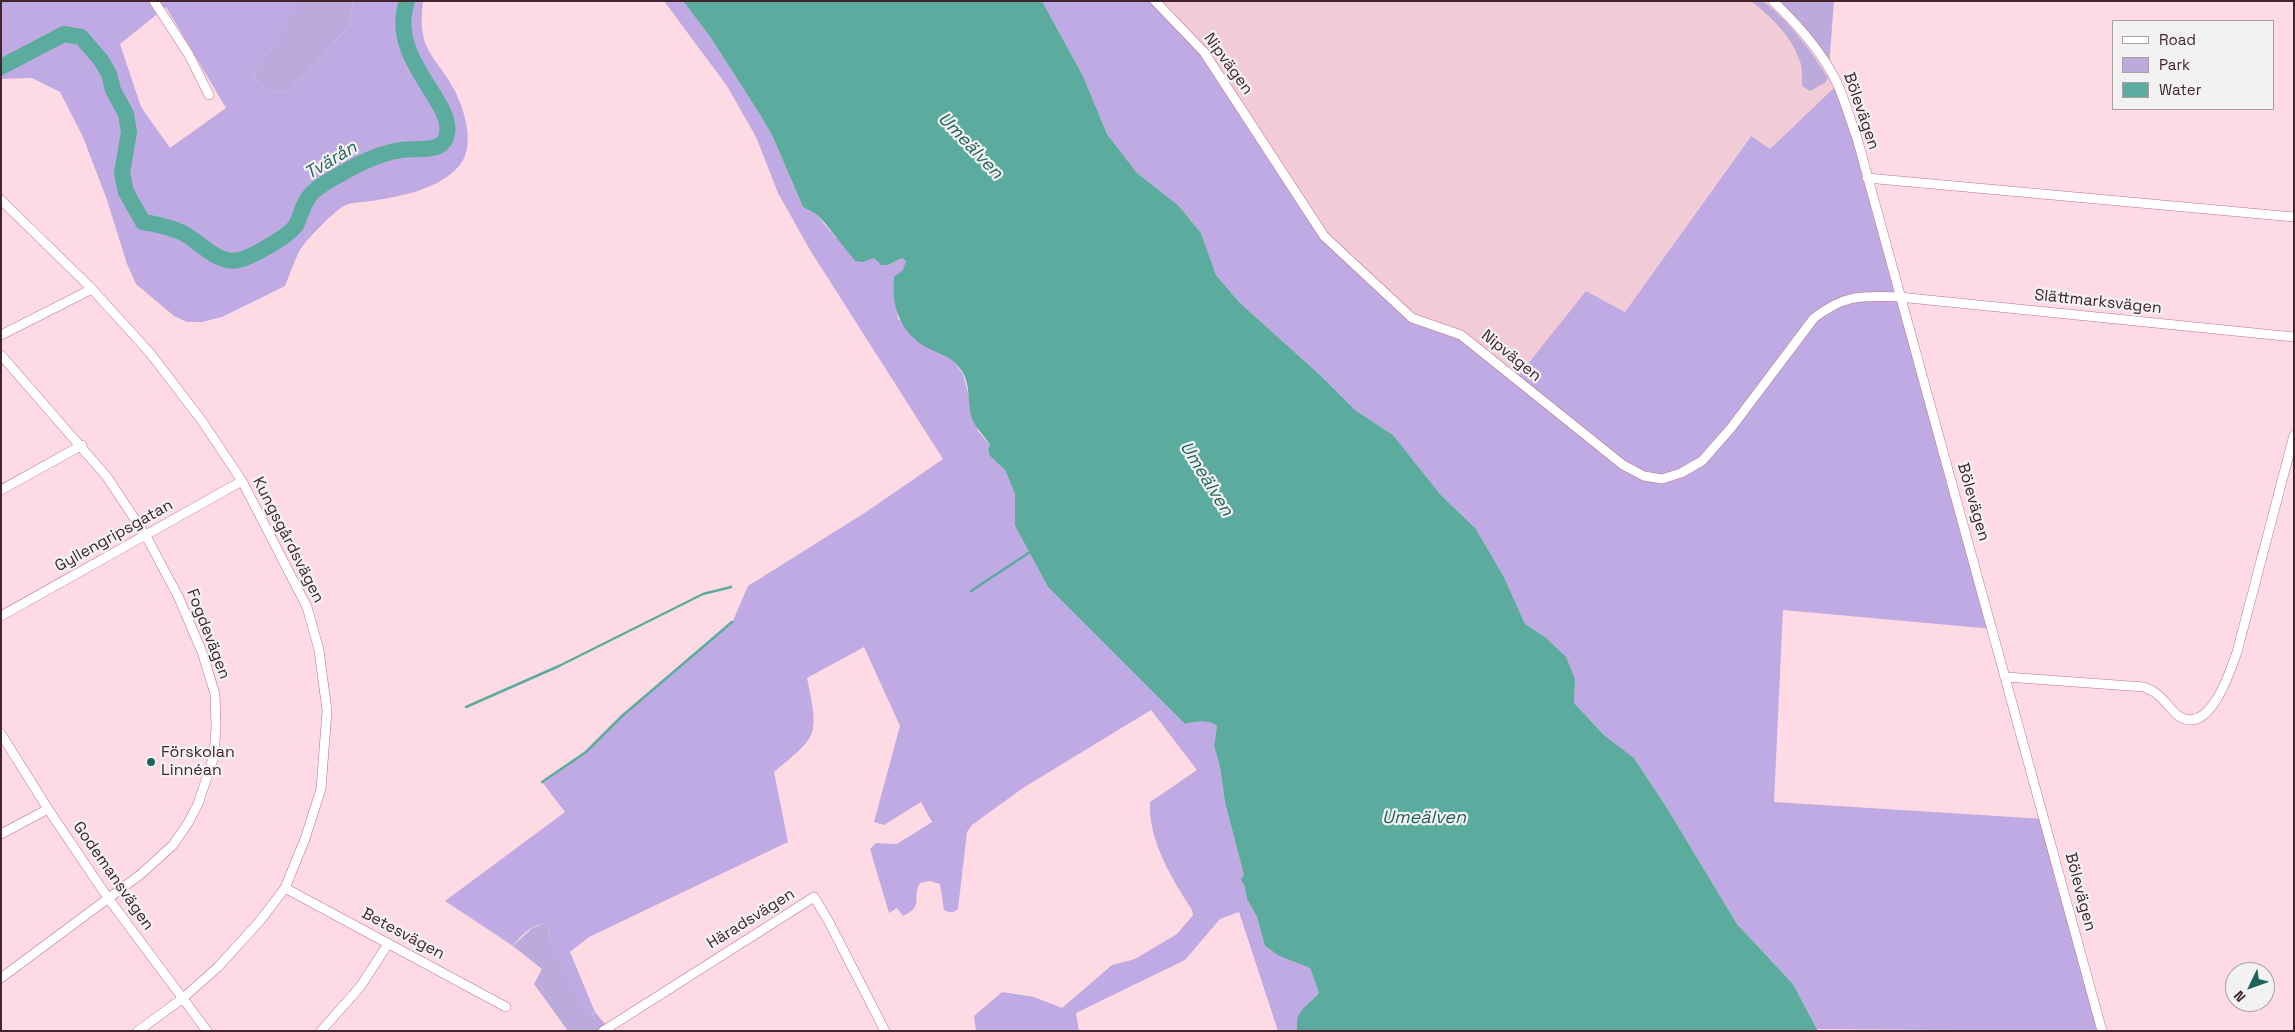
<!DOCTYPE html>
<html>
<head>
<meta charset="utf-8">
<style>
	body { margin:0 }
	#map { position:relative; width:2295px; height:1032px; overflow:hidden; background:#fedbe4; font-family:"Space Grotesk",sans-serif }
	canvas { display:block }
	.frame { position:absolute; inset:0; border:2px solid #43232d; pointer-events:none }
	.legend { position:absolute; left:2112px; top:20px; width:162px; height:90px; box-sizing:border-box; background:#f2f2f2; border:1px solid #ac9fa3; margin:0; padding:6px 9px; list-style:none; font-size:15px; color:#43232d }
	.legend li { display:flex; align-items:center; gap:10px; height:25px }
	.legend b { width:25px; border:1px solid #ac9fa3 }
	.north { position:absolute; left:2225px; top:962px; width:50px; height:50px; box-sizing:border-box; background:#f2f2f2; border:1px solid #ac9fa3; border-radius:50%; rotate:228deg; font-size:14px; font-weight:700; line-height:20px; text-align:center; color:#43232d }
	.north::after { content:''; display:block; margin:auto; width:18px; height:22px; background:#1b6359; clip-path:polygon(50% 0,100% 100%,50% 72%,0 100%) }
</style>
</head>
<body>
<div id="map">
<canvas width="2295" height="1032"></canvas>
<div class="frame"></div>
<ul class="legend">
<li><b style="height:6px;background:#fff"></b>Road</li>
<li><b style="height:14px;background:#bbaadb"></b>Park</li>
<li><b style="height:14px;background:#5bac9e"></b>Water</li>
</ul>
<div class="north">N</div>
</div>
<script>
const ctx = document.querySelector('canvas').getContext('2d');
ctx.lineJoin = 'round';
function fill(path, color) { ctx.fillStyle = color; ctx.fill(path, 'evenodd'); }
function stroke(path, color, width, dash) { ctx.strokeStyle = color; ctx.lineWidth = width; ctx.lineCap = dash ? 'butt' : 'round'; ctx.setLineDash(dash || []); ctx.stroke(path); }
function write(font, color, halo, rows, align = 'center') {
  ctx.font = font + ' "Space Grotesk",sans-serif'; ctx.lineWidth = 4.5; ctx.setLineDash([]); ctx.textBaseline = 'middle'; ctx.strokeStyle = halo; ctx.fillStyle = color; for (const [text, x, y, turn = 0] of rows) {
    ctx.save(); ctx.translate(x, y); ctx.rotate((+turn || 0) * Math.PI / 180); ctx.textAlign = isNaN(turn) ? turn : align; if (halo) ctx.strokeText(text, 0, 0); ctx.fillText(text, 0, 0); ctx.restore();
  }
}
const built = new Path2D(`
	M1155,1h618l37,40 28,43 -68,65 -20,-13 -125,176 -39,-21 -71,89 -103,-62 -88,-82z`);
const green = new Path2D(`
	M294,1h59l-4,25 -59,64 -11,3 -12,-3 -12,-10 -1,-11 17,-19z
	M1751,1h12c27,21 47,49 65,77l-3,5 -15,8 -8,-5c0,-9 1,-19 -3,-27 -8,-24 -29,-43 -48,-58z
	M1773,1h61l-5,66z
	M543,924l5,1 1,13 44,77 2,-3 10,12h8l-10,7h-35l-34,-47 8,-15 -29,-23 19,-18z`);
const forest = new Path2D(`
	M1,1h293l-8,26 -15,23 -17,19 1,11 12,10 12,3 11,-3 59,-64 4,-25h70c-2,15 -2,28 2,42 6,15 18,27 26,41 13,22 26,62 8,82 -21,24 -58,30 -87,35 -8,1 -19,1 -26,4 -10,4 -41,36 -46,45 -6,11 -10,24 -15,36l-63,31 -20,5h-15l-13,-6 -38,-32 -9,-20 -20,-64 -24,-63 -23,-45 -28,-14 -31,1zM166,7l60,101 -56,40 -29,-41 -21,-63z
	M664,1h19l28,37 48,75 13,22 31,72 13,7 20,24 33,21 5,-1 7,7h7l14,-7 4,3v4l-13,22 5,32 44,35 11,6 10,14 15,57 12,14 -2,5 2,6 15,14 10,24v32l33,61 137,137c10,-2 24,-5 32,2l-3,20 6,21 5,36 19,72 -3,5 1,3 2,1 3,15 10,18 8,29 14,10 31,12 9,25c-11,13 -24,18 -22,38h-19l-39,-119 -19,7 -35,41 -109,53 3,18h-103l-2,-15 28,-24 32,5 28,11 50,-43 23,-6 42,-25 16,-19 -1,-5c-20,-31 -44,-70 -42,-108l47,-32 -46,-60 -128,78 -51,37 -5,7 -9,77c-5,4 -8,4 -14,1l-4,-26 -10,-3 -10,2c-9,15 5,23 -17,33l-6,-8 -8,5 -19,-64 6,-6 21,1 35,-22 -11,-20 -37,23 -10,-3 26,-96 -36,-79 -57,31c12,58 12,57 -33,94l14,70 -199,95 -19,15 25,60 -6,5 -4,-3 -36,-76 -1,-13c-14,-4 -27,11 -35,21l-68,-45 120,-89 -23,-30 44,-30 36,-36 110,-93 16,-37 118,-74 77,-53 -133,-209 -32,-57 -22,-56 -29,-51z
	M1042,1h113l49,51 120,184 88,82 49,17 54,45 71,-89 39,21 126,-176 19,13 68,-65 155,545 -210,-19 -9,192 271,17 57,212 -285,-2 -24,-45 -56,-60 -70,-116 -33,-50 -30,-23 -30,-32 1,-24 -30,-42 -20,-13 -21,-47 -28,-48 -36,-35 -47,-59 -38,-25 -35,-35 -81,-73 -23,-27 -15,-42 -22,-27 -42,-33 -30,-39 -24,-58z`);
const water = new Path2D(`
	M683,1h359l41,75 24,58 30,39 42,33 22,27 15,42 23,27 81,73 35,35 38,25 47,59 36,35 28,48 21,47 20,13 21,20 9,22 -1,24 30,32 30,23 33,50 70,116 56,60 25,47h-521c-2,-22 10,-24 22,-38l-9,-25 -31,-12 -14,-10 -8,-29 -10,-18 -3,-15 -2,-1 -1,-4 3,-4 -19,-72 -5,-36 -6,-21 3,-20c-9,-7 -22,-4 -32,-2l-137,-137 -33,-61v-32l-10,-24 -15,-14 -2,-6 2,-5c-6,-10 -15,-17 -19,-29 -3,-14 -1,-32 -9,-45 -11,-16 -22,-16 -38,-25 -25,-16 -33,-41 -30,-69l9,-7 3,-9 -4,-3 -14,7h-7l-7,-7 -11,4 -8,-1 -31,-39 -8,-8 -13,-7 -31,-72 -13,-22 -48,-75z`);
const stream = new Path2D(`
	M971,591l59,-39
	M466,707l93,-41 144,-72 28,-7
	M542,782l44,-30 36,-36 110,-94`);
const river = new Path2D(`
	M1,67l63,-33 17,3 20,23 8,14 4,16 13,24 3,18 -7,41 4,19 17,30c13,2 27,5 40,11 17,9 35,32 56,27 13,-3 50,-24 57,-35 6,-12 7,-23 17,-33 12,-11 29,-18 42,-26 14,-7 31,-14 46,-16 11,-2 28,1 38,-4 5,-3 7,-7 8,-12 7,-33 -60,-76 -40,-133`);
const street = new Path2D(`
	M154,1l35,54 20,40
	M1155,1l49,51 120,184 88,82 49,17 162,130 21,11 18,3 19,-6 21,-12 29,-33 83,-110c31,-24 47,-22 85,-21l395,40
	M1773,1c24,23 50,52 64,82 8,17 13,37 20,55l245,893
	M1867,178l427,39
	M1,200l91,89 58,64 52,68 40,60 65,126 12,43 8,61 -6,78 -16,50 -20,49 -26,34 -41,45 -35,31 -45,33
	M1,335l91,-46
	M1,355l106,122 39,59 32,60 24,56 13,42 1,33 -2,29 -16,48 -10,19 -15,22 -32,29 -140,104
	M1,490l81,-45
	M1,616l241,-135
	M2006,677l138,10c5,2 10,4 14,8 8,6 13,16 22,22 30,17 50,-45 57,-65l57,-217
	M1,734l47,75 60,89 99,133
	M1,834l47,-25
	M285,888l221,119
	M321,1031l39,-44 28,-43
	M603,1031l211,-134 15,25 56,109`);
const markers = [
	[151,762,5,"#1b6359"]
];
const streetNames = [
	["Nipvägen",1228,64,54],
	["Bölevägen",1861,111,71],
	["Slättmarksvägen",2098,302,6],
	["Nipvägen",1511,356,39],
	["Bölevägen",1973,502,74],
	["Gyllengripsgatan",114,536,-29],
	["Kungsgårdsvägen",288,540,63],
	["Fogdevägen",208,634,69],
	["Godemansvägen",113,876,55],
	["Bölevägen",2080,892,75],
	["Häradsvägen",751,919,-32],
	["Betesvägen",403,934,28]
];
const poiNames = [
	["Förskolan",161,753],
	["Linnéan",161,771]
];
const waterNames = [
	["Umeälven",970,146,46],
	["Tvärån",331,161,-31],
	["Umeälven",1206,479,58],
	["Umeälven",1424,818]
];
fill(built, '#f1cbd5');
fill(green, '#bbaadb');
fill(forest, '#bfaae4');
fill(water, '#5bac9e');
stroke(stream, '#5bac9e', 2.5);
stroke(river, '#5bac9e', 16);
stroke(street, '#bf7088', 10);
stroke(street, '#fff', 9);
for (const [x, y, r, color] of markers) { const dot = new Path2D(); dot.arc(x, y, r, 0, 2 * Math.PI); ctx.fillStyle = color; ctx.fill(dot); stroke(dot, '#f2f2f2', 2); }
write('16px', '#43232d', '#f2f2f2', streetNames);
write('16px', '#43232d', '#f2f2f2', poiNames, 'left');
write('italic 18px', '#23645a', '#f2f2f2', waterNames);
</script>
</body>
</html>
